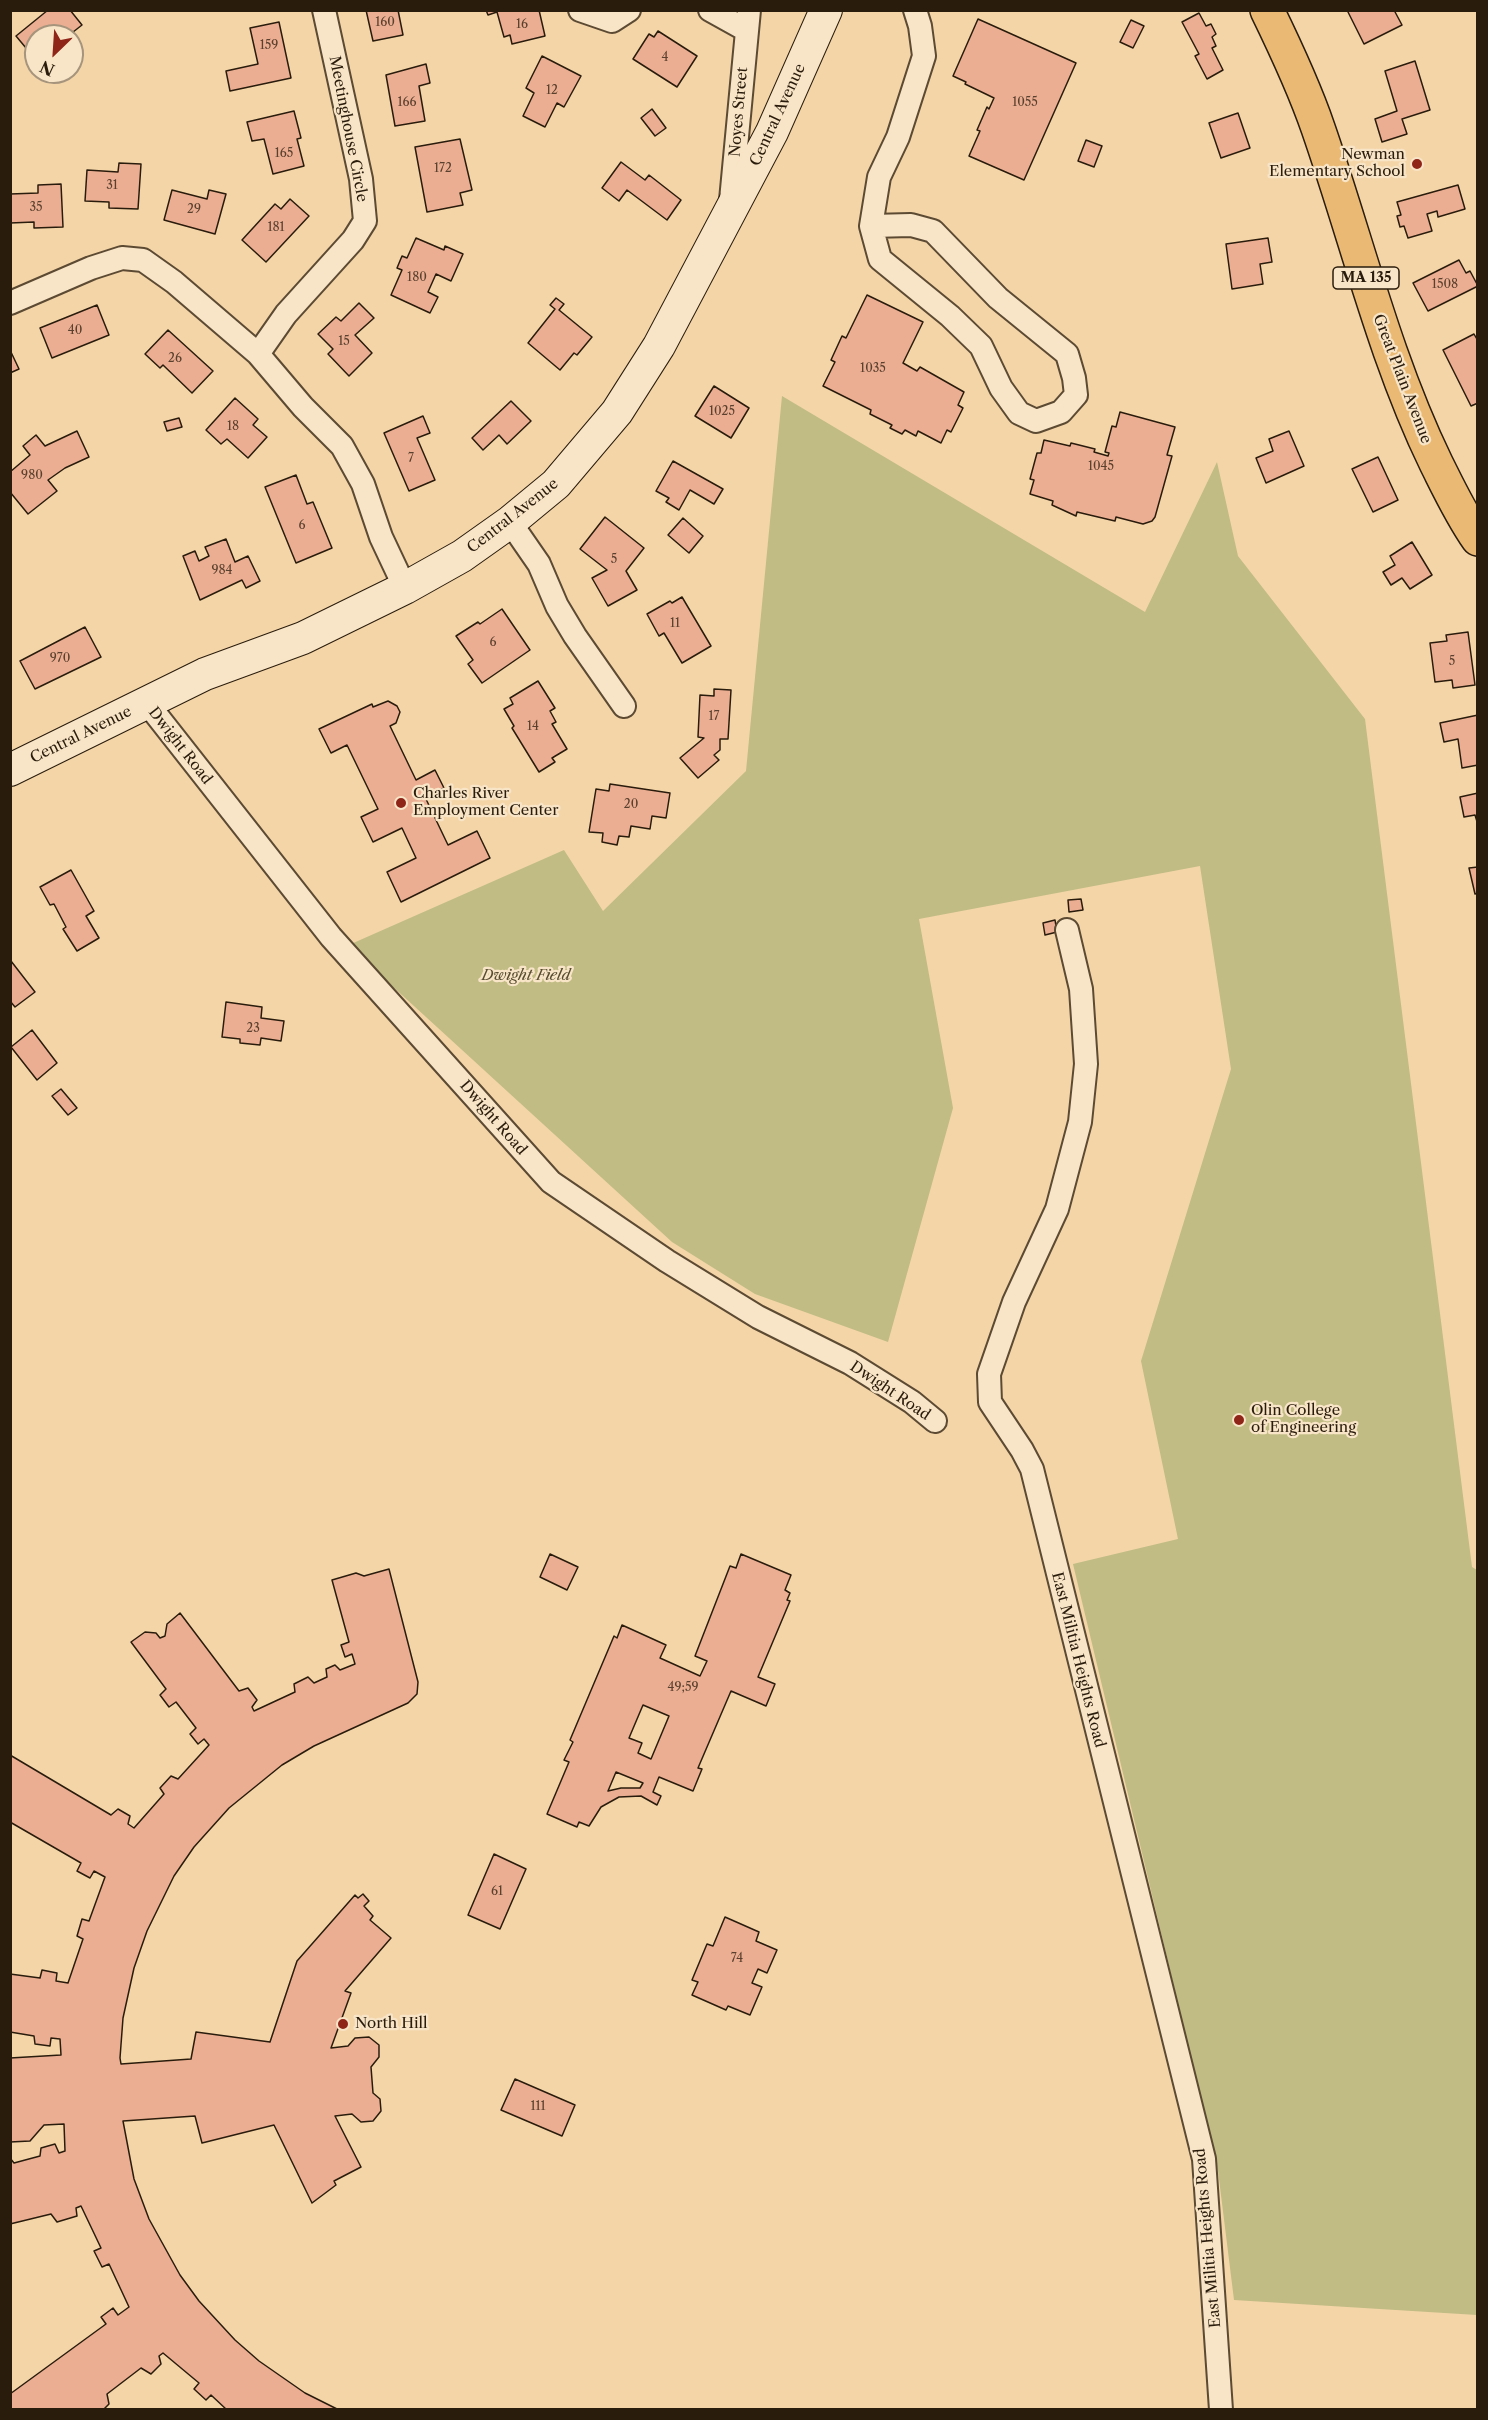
<!DOCTYPE html>
<html>
<head>
<meta charset="utf-8">
<style>
	body { margin:0 }
	#map { position:relative; width:1488px; height:2420px; overflow:hidden; background:#f4d5a8; font-family:"Libre Caslon Text",serif }
	canvas { display:block }
	.frame { position:absolute; inset:0; border:12px solid #2a1c0c; pointer-events:none }
	.north { position:absolute; left:24px; top:24px; width:60px; height:60px; box-sizing:border-box; background:#f8e4c6; border:2px solid #a6947c; border-radius:50%; rotate:205deg; font-size:16px; font-weight:700; line-height:24px; text-align:center; color:#2a1c0c }
	.north::after { content:''; display:block; margin:auto; width:21px; height:27px; background:#8f2418; clip-path:polygon(50% 0,100% 100%,50% 72%,0 100%) }
</style>
</head>
<body>
<div id="map">
<canvas width="1488" height="2420"></canvas>
<div class="frame"></div>
<div class="north">N</div>
</div>
<script>
const ctx = document.querySelector('canvas').getContext('2d');
ctx.lineJoin = 'round';
function fill(path, color) { ctx.fillStyle = color; ctx.fill(path, 'evenodd'); }
function stroke(path, color, width, dash) { ctx.strokeStyle = color; ctx.lineWidth = width; ctx.lineCap = dash ? 'butt' : 'round'; ctx.setLineDash(dash || []); ctx.stroke(path); }
function write(font, color, halo, rows, align = 'center') {
  ctx.font = font + ' "Libre Caslon Text",serif'; ctx.lineWidth = 4.5; ctx.setLineDash([]); ctx.textBaseline = 'middle'; ctx.strokeStyle = halo; ctx.fillStyle = color; for (const [text, x, y, turn = 0] of rows) {
    ctx.save(); ctx.translate(x, y); ctx.rotate((+turn || 0) * Math.PI / 180); ctx.textAlign = isNaN(turn) ? turn : align; if (halo) ctx.strokeText(text, 0, 0); ctx.fillText(text, 0, 0); ctx.restore();
  }
}
const green = new Path2D(`
	M782,396l363,216 72,-150 21,94 127,163 107,848 5,3v745l-243,-15 -16,-129 -145,-607 105,-25 -37,-178 90,-292 -31,-203 -281,53 34,189 -65,234 -133,-48 -83,-52 -281,-257 -40,-41 213,-94 39,61 143,-140z`);
const building = new Path2D(`
	M48,10h22l12,15 -14,11h-32v24l-20,-24z
	M366,10h32l5,25 -30,6z
	M486,10h53l6,26 -33,8 -2,-9 -6,2 -7,-25 -9,3z
	M1347,10h47l8,15 -38,19z
	M1199,13l7,13 5,-2 5,10 -4,3 4,9 -4,2 11,22 -16,9 -12,-23 4,-2 -17,-32z
	M978,19l98,44 -52,117 -55,-24 11,-25 -3,-1 10,-23 2,2 5,-11 -29,-14 1,-2 -13,-6z
	M1131,20l13,6 -11,22 -13,-6z
	M279,22l12,56 -61,13 -4,-20 32,-7 -8,-36z
	M658,31l39,25 -20,31 -44,-28 16,-25 5,3z
	M542,56l39,20 -17,31 -7,-4 -12,24 -22,-11 11,-23 -8,-5z
	M1415,61l15,49 -28,9 5,15 -25,8 -7,-23 22,-8 -12,-40z
	M426,64l4,19 -11,3 6,35 -30,5 -9,-51z
	M652,109l14,19 -11,8 -14,-18z
	M294,111l7,27 -4,1 7,27 -31,8 -9,-35 -12,2 -5,-19z
	M1238,113l12,35 -29,10 -12,-35z
	M460,139l12,51 -12,3 3,12 -36,7 -12,-65z
	M1086,140l16,6 -8,21 -16,-6z
	M621,162l24,18 4,-5 32,25 -14,20 -40,-30 -8,11 -17,-13z
	M119,163l22,1 -3,45 -29,-1v-6l-24,-1 2,-31 31,2z
	M61,184l2,43 -29,1v-6l-24,1v-29l28,-1v-8z
	M1458,185l7,24 -27,8 -1,-6 -10,3 5,17 -24,7 -4,-12 -4,1 -3,-11 4,-1 -4,-13z
	M172,190l35,9 2,-9 17,4 -11,40 -51,-14z
	M290,199l19,17 -43,46 -24,-22 33,-36 6,5z
	M416,238l28,12 1,-4 18,8 -12,27 -15,-7 -8,18 10,5 -8,16 -39,-18 11,-25 -5,-2 5,-12 5,2z
	M1268,238l4,24 -12,2 3,20 -31,5 -6,-45z
	M1459,260l7,13 4,-2 8,15 -50,25 -15,-28z
	M867,295l56,27 -20,41 14,8 3,-4 44,25 -6,13 5,3 -12,24 -4,-2 -6,13 -23,-12 -2,5 -11,-6 -3,4 -12,-6 2,-3 -22,-11 1,-4 -48,-24 12,-24 -4,-2 11,-24 4,2z
	M556,298l8,6 -5,6 33,27 -15,18 -3,-2 -14,17 -32,-27 27,-34 -5,-4z
	M359,303l15,15 -19,17 17,18 -23,23 -21,-22 5,-5 -15,-15 18,-17 5,4z
	M97,305l12,30 -57,23 -12,-30z
	M168,330l45,41 -21,22 -29,-28 -3,3 -15,-14z
	M1474,334l4,7v62l-7,3 -28,-56z
	M10,350l9,19 -9,4z
	M714,386l35,22 -18,30 -36,-22z
	M235,398l23,21 -5,6 14,12 -19,21 -21,-19 -6,5 -15,-14z
	M511,401l20,20 -24,23 -8,-9 -16,15 -11,-12z
	M1120,412l55,15 -8,28 5,1 -17,61 -3,4 -9,3 -27,-7 -1,4 -38,-9 -1,4 -24,-11 1,-4 -23,-7 4,-14 -4,-1 7,-26h4l3,-13 26,6 1,-3 24,6 -1,3 14,4 1,-3 -4,-1 7,-26 4,1z
	M423,416l7,17 -13,5 18,42 -26,11 -25,-58z
	M179,418l3,9 -15,4 -3,-9z
	M77,431l12,26 -24,11 -17,12 9,11 -29,23 -18,-22v-20l20,-17 -7,-9 13,-11 9,11z
	M1289,431l15,35 -38,17 -10,-25 17,-7 -4,-12z
	M1378,457l20,43 -25,12 -21,-43z
	M673,461l50,28 -9,15 -24,-14 -11,20 -13,-8 3,-4 -13,-7z
	M296,475l11,29 6,-2 19,46 -36,15 -31,-76z
	M605,517l39,31 -18,23 11,19 -29,16 -16,-28 15,-8 -27,-21z
	M683,518l20,18 -14,17 -21,-18z
	M226,539l9,23 13,-6 12,25 -14,7 -4,-8 -42,20 -17,-44 12,-5 4,10 10,-5 -4,-9z
	M1412,542l20,33 -22,14 -8,-11 -11,7 -8,-13 12,-7 -5,-9z
	M682,597l29,49 -29,17 -18,-30 -5,3 -12,-22 23,-13 2,2z
	M502,609l28,41 -48,33 -14,-19 5,-4 -17,-24 22,-14 2,2z
	M85,627l16,30 -66,32 -15,-28z
	M1468,632l7,53 -22,3 -1,-8 -17,2 -5,-39 17,-2 -1,-6z
	M538,681l17,27 -5,3 6,11 -4,2 15,25 -15,9 3,4 -16,10 -27,-44 2,-2 -10,-17 9,-5 -3,-6z
	M714,689l17,1 -3,49h-8v11l-6,5 5,5 -21,18 -18,-20 24,-20 -6,-1 2,-42 14,1z
	M388,701l9,5 3,6 -4,11 -6,3 26,54 19,-10 9,18 -19,9 23,48 29,-14 13,27 -89,44 -14,-30 29,-14 -14,-30 -29,14 -12,-25 17,-8 -31,-64 -16,8 -12,-24 53,-25 1,3z
	M1478,715v50l-16,3 -4,-29 -14,3 -4,-19z
	M610,784l60,9 -4,25 -14,-2 -2,13 -19,-3 -2,11 -10,-1 -2,9 -15,-3 1,-9 -14,-1 7,-43 13,2z
	M1478,793v32l-3,-10 -11,2 -4,-20z
	M1478,867v26l-3,1 -6,-26z
	M71,870l23,41 -8,5 13,22 -22,13 -14,-22 3,-2 -12,-23 -4,1 -10,-18z
	M1081,899l2,11 -14,2 -1,-12z
	M1055,920l2,12 -12,3 -2,-12z
	M11,961l24,31 -20,15 -5,-6z
	M226,1002l36,5 -1,11 23,3 -3,20 -20,-3 -1,7 -20,-2v-4l-18,-2z
	M32,1030l25,33 -20,17 -26,-33z
	M61,1089l16,19 -9,7 -16,-19z
	M550,1554l28,13 -11,23 -27,-13z
	M741,1554l50,21 -6,15 5,3 -3,7 3,1 -32,76 17,7 -9,22 -35,-15 -33,77 4,1 -9,22 -34,-14 -6,15 8,4 -4,9 -16,-9 -22,1 -18,10 -12,19 -10,-4 -2,5 -30,-13 22,-52 -5,-2 9,-18 -3,-2 44,-104 3,2 5,-13 44,20 -6,13 40,18 7,-15 -12,-5 35,-90 6,2zM643,1705l26,11 -18,43 -13,-6 4,-10 -13,-5zM616,1772l27,11 -3,5h-19l-13,3z
	M389,1569l29,113 -1,12 -9,9 -94,43 -32,19 -53,43 -35,39 -20,29 -27,55 -13,37 -11,50 -3,40 1,6 70,-5 5,-27 74,10 27,-81 58,-66 3,3 5,-4 6,7 -5,5 9,10 -3,4 21,18 -46,53 6,2 -20,55 17,-2 7,-8 14,-1 10,8v12l-8,10 2,26 7,6 1,12 -8,10 -12,1 -9,-8 -17,2 26,51 -27,14 2,4 -24,18 -38,-78 -72,18 -7,-27 -72,5 11,58 15,40 31,56 19,26 36,39 24,21 46,32 34,17h-112l-16,-15 -5,5 -12,-11 5,-6 -36,-30 -4,3 2,8 -10,10 -10,-6 -34,26 2,10 -6,6h-93v-16l96,-70 -5,-7 12,-9 5,7 11,-8 -20,-43 -7,3 -8,-16 7,-3 -20,-42 -5,2 1,8 -20,6 -6,-8 -41,10v-66l4,5 26,-7 1,-8 14,-4 4,9 6,-2 -1,-27 -20,1 -14,16 -20,1v-84l51,-3 -1,-16 -9,-1 -1,8 -15,-2 -1,-8 -24,-4v-58l30,4 2,-8 15,3 -1,8 12,2 15,-44 -6,-3 5,-17 7,2 16,-44 -11,-6 -4,7 -13,-7 4,-8 -71,-41v-67l101,60 7,-6 12,7 -2,8 6,4 30,-34 -4,-6 11,-12 7,3 31,-34 -5,-6 -6,5 -8,-10 6,-6 -20,-26 -7,5 -9,-12 6,-6 -35,-47 14,-10 11,1 4,5 5,-2 2,-12 13,-11 59,78 9,-3 9,12 -5,7 2,4 41,-19 -1,-8 14,-7 6,6 13,-6 -1,-8 9,-4 5,5 15,-6 -3,-10 -7,3 -4,-12 8,-3 -17,-62 24,-7 8,3z
	M494,1854l32,15 -26,60 -32,-14z
	M725,1917l34,15 -3,9 21,9 -10,23 -9,-4 -6,14 10,4 -12,28 -22,-9 -2,4 -34,-15 6,-13 -6,-2 15,-36 6,2z
	M515,2079l60,26 -13,31 -61,-26z`);
const minor = new Path2D(`
	M324,10l37,169 4,42 -12,19 -67,74 -28,40 45,53 39,39 21,38 18,53 24,51
	M580,10l32,11 17,-11
	M710,10l36,20
	M731,200l18,-190
	M871,226l40,-1 22,6 65,67 69,56 7,24 2,17 -15,17 -25,9 -17,-8 -18,-25 -20,-42 -31,-30 -70,-57 -9,-33 8,-49 19,-40 26,-81 -4,-30 -5,-16
	M10,303l81,-35 31,-10 21,2 31,22 84,72
	M510,522l29,42 18,42 18,30 49,70
	M147,703l184,234 220,245 116,79 91,56 92,46 62,39 23,19
	M1067,930l14,59 5,75 -6,58 -23,87 -43,93 -25,72 1,28 32,48 10,19 172,690 17,251`);
const secondary = new Path2D(`
	M10,770l195,-96 98,-36 102,-50 57,-32 48,-34 46,-38 61,-72 42,-66 113,-214 54,-122`);
const primary = new Path2D(`
	M1267,10c19,39 37,77 51,118 39,112 66,228 118,335 13,26 25,52 42,76`);
const markers = [
	[1417,164,6,"#8f2418"],
	[401,803,6,"#8f2418"],
	[1239,1420,6,"#8f2418"],
	[343,2024,6,"#8f2418"]
];
const numberNames = [
	["160",385,23],
	["16",522,25],
	["159",269,46],
	["4",665,58],
	["12",552,91],
	["166",407,103],
	["1055",1025,103],
	["165",284,154],
	["172",443,169],
	["31",112,186],
	["35",36,208],
	["29",194,210],
	["181",276,228],
	["180",417,278],
	["1508",1445,285],
	["40",75,331],
	["15",344,342],
	["26",175,359],
	["1035",873,369],
	["1025",722,412],
	["18",233,427],
	["7",411,459],
	["1045",1101,467],
	["980",32,476],
	["6",302,526],
	["5",614,560],
	["984",222,571],
	["11",675,624],
	["6",493,643],
	["970",60,659],
	["5",1452,662],
	["17",714,717],
	["14",533,727],
	["20",631,805],
	["23",253,1029],
	["49;59",683,1688],
	["61",497,1892],
	["74",737,1959],
	["111",538,2107]
];
const shields = [
	[1366,278,66]
];
const shieldNames = [
	["MA 135",1366,278]
];
const streetNames = [
	["Noyes Street",739,112,-85],
	["Central Avenue",778,115,-65],
	["Meetinghouse Circle",348,129,79],
	["Great Plain Avenue",1402,379,69],
	["Central Avenue",513,516,-38],
	["Central Avenue",81,735,-26],
	["Dwight Road",180,746,52],
	["Dwight Road",493,1118,49],
	["Dwight Road",890,1391,34],
	["East Militia Heights Road",1078,1660,76],
	["East Militia Heights Road",1208,2238,-95]
];
const poiNames = [
	["Newman",1405,155,"right"],
	["Elementary School",1405,172,"right"],
	["Charles River",413,794],
	["Employment Center",413,811],
	["Olin College",1251,1411],
	["of Engineering",1251,1428],
	["North Hill",355,2024]
];
const parkNames = [
	["Dwight Field",526,976]
];
fill(green, '#c0bc84');
fill(building, '#ebae92');
stroke(building, '#2a1c0c', 1.5);
stroke(minor, '#5c4a33', 26);
stroke(secondary, '#2a1c0c', 34);
stroke(primary, '#2a1c0c', 36);
stroke(minor, '#f8e4c6', 22);
stroke(secondary, '#f8e4c6', 32);
stroke(primary, '#eaba74', 33);
for (const [x, y, r, color] of markers) { const dot = new Path2D(); dot.arc(x, y, r, 0, 2 * Math.PI); ctx.fillStyle = color; ctx.fill(dot); stroke(dot, '#f8e4c6', 2); }
write('12px', '#5a402e', null, numberNames);
for (const [x, y, w] of shields) { const box = new Path2D(); box.roundRect(x - w / 2, y - 11, w, 22, 4.5); ctx.fillStyle = '#f8e4c6'; ctx.fill(box); stroke(box, '#2a1c0c', 1.5); }
write('bold 14px', '#2a1c0c', null, shieldNames);
write('15px', '#2a1c0c', '#f8e4c6', streetNames);
write('15px', '#2a1c0c', '#f8e4c6', poiNames, 'left');
write('italic 15px', '#574c30', '#f8e4c6', parkNames);
</script>
</body>
</html>
